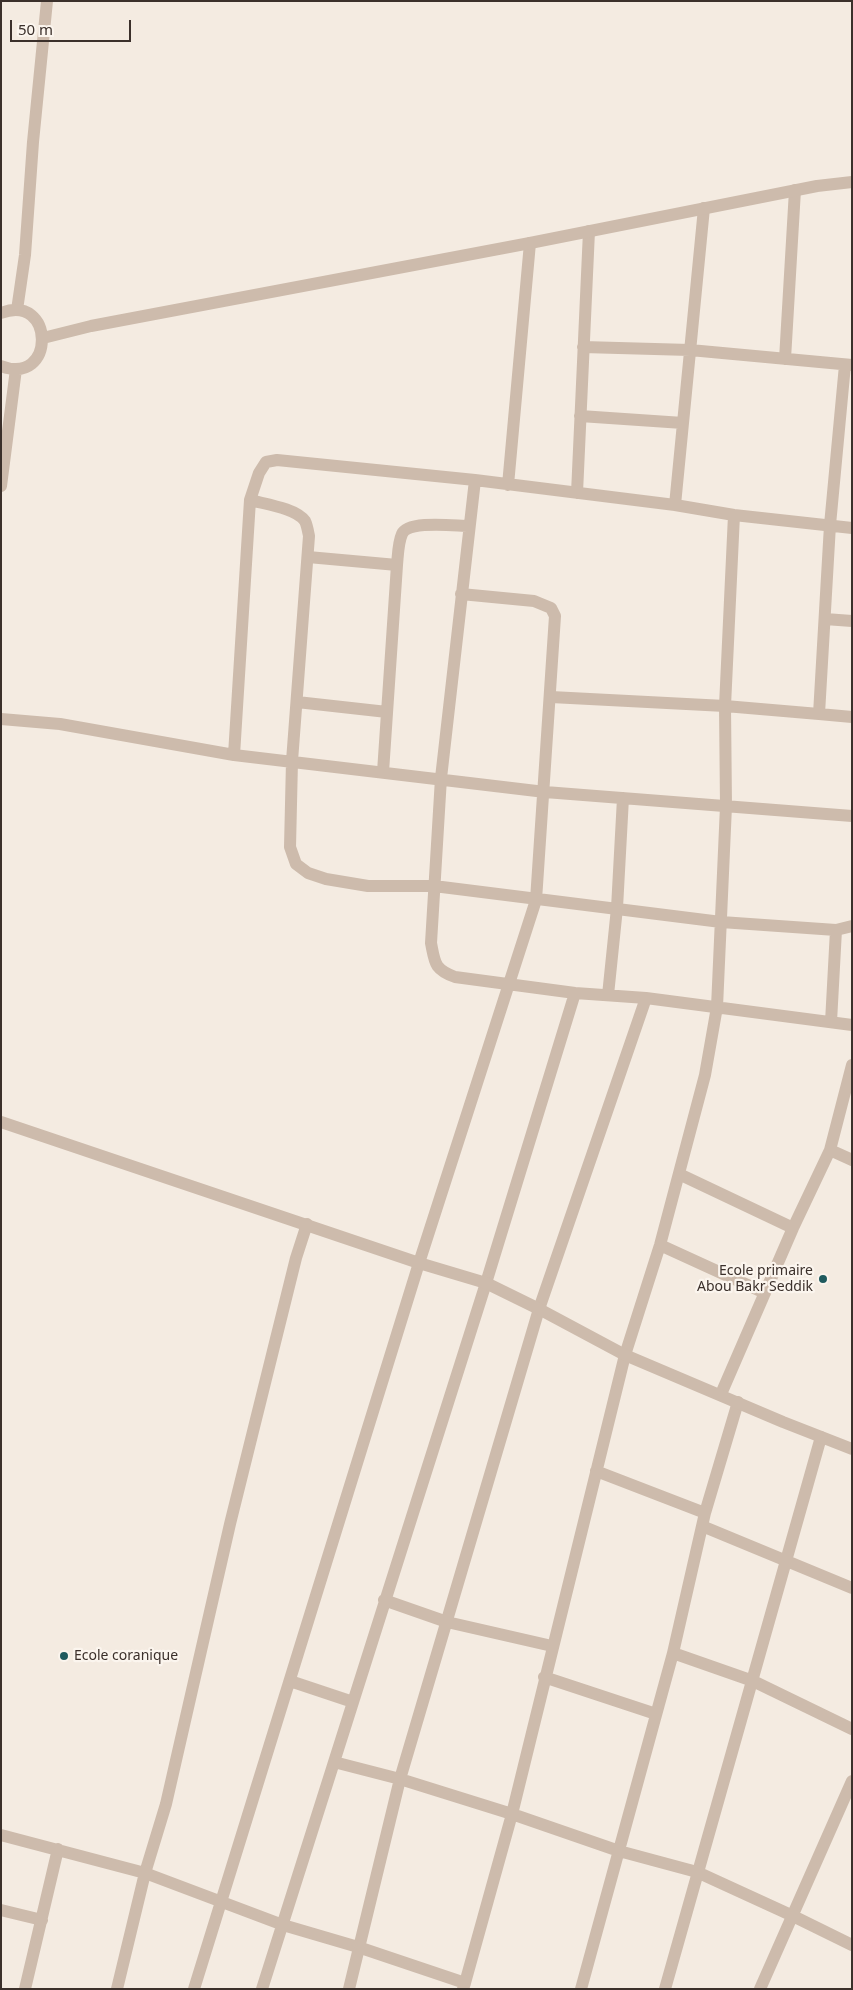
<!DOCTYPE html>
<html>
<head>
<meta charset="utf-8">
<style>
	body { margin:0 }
	#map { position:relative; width:853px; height:1990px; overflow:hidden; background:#f4ebe1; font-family:"Noto Sans",sans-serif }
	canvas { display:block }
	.frame { position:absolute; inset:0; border:2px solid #3b302b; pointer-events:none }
	.scale { position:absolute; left:10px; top:20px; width:121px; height:22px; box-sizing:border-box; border:2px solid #3b302b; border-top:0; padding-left:6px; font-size:15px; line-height:18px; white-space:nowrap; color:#3b302b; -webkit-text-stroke:4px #fbf5ee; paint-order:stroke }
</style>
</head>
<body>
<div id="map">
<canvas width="853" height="1990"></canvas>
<div class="frame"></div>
<div class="scale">50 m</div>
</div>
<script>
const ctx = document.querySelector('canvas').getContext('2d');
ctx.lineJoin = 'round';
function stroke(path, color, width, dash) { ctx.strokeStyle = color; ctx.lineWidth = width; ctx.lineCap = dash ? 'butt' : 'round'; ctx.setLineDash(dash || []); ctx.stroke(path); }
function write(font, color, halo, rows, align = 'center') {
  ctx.font = font + ' "Noto Sans",sans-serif'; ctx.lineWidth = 4.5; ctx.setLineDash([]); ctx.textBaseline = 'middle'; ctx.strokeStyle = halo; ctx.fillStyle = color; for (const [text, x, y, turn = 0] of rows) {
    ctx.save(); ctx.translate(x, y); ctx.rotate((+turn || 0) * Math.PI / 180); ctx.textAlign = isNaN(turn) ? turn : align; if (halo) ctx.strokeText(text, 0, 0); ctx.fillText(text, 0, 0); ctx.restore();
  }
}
const minor = new Path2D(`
	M583,347l107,3 162,15
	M785,359l10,-169
	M580,416l103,7
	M475,480l-34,298 -10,165c4,20 3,26 24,34l120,16 71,5 206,27
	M508,485l22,-242
	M577,493l12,-262
	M250,500c14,4 46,8 55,21 2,4 3,10 4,15l-17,225 -2,86 6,17 12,9 18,6 42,7h66l287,36 115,8 16,-4
	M675,505l29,-297
	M308,557l89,8
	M825,619l27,2
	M551,697l174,9 94,8 11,-189 15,-160
	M297,702l90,10
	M819,714l33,3
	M1,719l59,5 174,31 311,37 307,24
	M234,755l16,-255 9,-27 7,-11 11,-2 198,20 200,25 59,10 118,13
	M383,772l14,-207c1,-10 1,-22 5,-31 6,-14 53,-8 67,-8
	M608,995l9,-87 6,-110
	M831,1022l5,-92
	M830,1150l22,-85
	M679,1174l114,54
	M660,1245l105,48
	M721,1394l72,-166 37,-78 22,10
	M596,1471l109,42
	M702,1526l150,62
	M384,1600l63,22 105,24
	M673,1653l80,28 99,48
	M544,1677l112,37
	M290,1681l63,21
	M334,1762l66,17 112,35 107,37 78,21 96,44 59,29
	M1,1835l144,38 138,52 75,22 107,36 -2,6
	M1,1910l41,10
	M465,1983l47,-169 113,-459 35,-110 45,-170 12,-68 9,-201 -1,-100 9,-191
	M25,1989l33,-140
	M117,1989l28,-116 21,-69 64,-280 66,-266 11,-34
	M194,1989l225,-726 117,-363 19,-284 -4,-8 -17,-7 -73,-7
	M262,1989l224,-706 89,-290
	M349,1989l51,-210 139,-470 107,-311
	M581,1989l92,-336 32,-140 33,-111
	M665,1989l156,-552
	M760,1989l92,-208`);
const tertiary = new Path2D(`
	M17,310l8,-55 8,-113 14,-141
	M1,313c54,-21 55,74 0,53
	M43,338l48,-12 439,-83 287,-57 35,-4
	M1,486l15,-117
	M1,1122l418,141 67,20 53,26 86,46 158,67 69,27`);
const markers = [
	[823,1279,5,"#1f5a5e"],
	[64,1656,5,"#1f5a5e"]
];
const poiNames = [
	["Ecole primaire",813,1271],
	["Abou Bakr Seddik",813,1287],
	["Ecole coranique",74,1656,"left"]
];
stroke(minor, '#cdbbac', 12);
stroke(tertiary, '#cdbbac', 12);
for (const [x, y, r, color] of markers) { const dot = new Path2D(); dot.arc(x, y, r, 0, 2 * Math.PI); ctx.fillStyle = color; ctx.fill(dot); stroke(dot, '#fbf5ee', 2); }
write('14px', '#3b302b', '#fbf5ee', poiNames, 'right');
</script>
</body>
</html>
